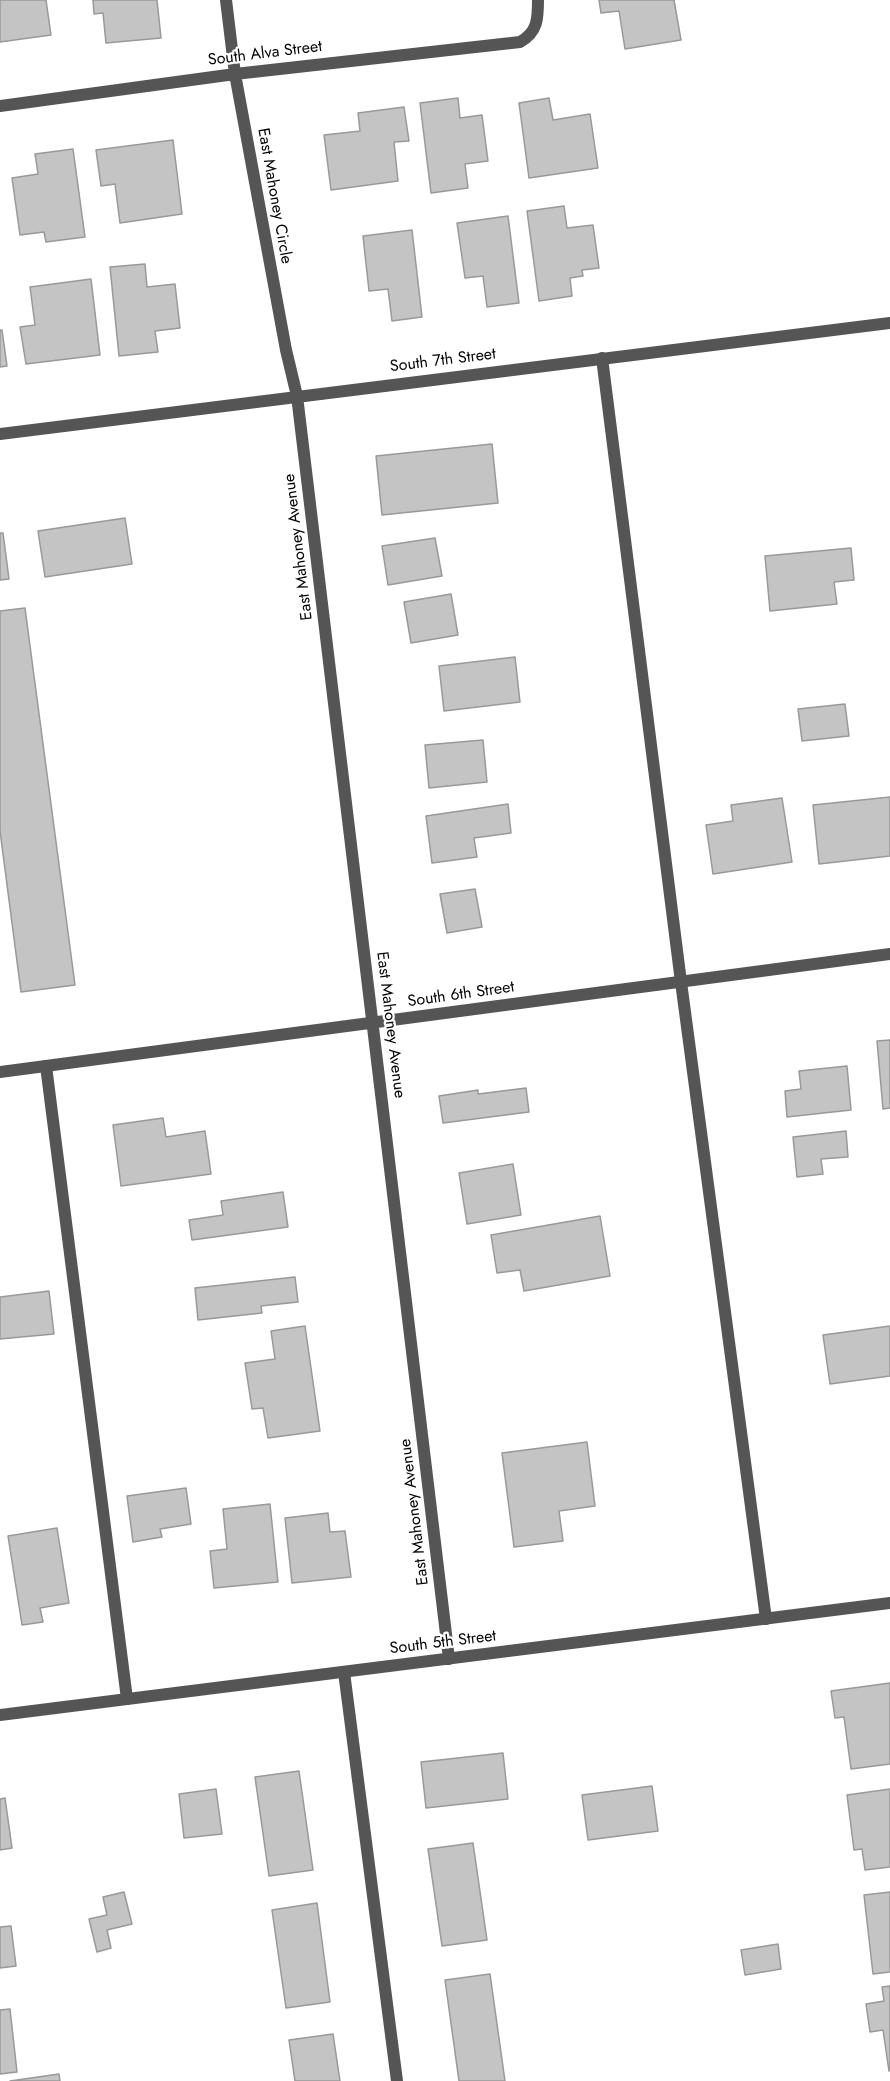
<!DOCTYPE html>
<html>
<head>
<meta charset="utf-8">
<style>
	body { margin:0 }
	canvas { display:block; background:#fff }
</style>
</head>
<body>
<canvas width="890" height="2081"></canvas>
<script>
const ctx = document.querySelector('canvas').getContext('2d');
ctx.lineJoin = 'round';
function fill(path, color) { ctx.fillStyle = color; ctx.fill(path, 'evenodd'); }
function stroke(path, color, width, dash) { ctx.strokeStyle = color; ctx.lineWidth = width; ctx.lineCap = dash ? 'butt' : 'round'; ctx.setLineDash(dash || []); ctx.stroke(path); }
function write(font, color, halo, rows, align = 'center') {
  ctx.font = font + ' Jost,sans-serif'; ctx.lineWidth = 4.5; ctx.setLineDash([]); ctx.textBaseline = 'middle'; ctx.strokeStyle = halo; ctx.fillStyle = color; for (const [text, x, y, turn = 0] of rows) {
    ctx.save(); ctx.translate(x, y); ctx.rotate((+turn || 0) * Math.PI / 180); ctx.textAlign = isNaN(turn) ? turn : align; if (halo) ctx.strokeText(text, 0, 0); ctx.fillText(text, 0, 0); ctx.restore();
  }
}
const building = new Path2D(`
	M0,0h46l5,35 -51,7z
	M93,0h64l4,38 -55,5 -3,-30 -9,1z
	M599,0h75l7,40 -56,9 -6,-38 -18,2z
	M458,98l2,20 22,-3 6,46 -23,3 3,24 -37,5 -11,-90z
	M549,98l4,22 37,-6 8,54 -69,10 -10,-75z
	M404,107l5,34 -15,1 4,39 -67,9 -7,-55 36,-4 -2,-18z
	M173,140l9,74 -62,9 -5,-39 -14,2 -5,-36z
	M73,149l12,88 -39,5 -2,-10 -24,3 -8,-57 26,-4 -3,-20z
	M564,206l3,22 26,-3 6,43 -17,2 1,6 -13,2 2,18 -33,5 -12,-90z
	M508,216l11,87 -32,4 -4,-31 -18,2 -8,-55z
	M412,230l10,87 -30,4 -4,-32 -19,2 -6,-55z
	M145,264l2,23 28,-3 5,44 -25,3 3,21 -39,4 -9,-89z
	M91,279l9,76 -74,9 -6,-37 15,-2 -5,-38z
	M0,330h2l5,36 -7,1z
	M492,444l6,59 -116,12 -6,-59z
	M125,518l7,46 -87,13 -7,-46z
	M0,533h3l6,46 -9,1z
	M435,538l7,38 -54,9 -6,-39z
	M851,548l3,32 -20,2 3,22 -67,7 -5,-55z
	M451,594l7,41 -47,8 -7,-41z
	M25,608l50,377 -54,7 -21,-161v-220z
	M515,657l5,45 -76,9 -5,-45z
	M845,704l4,32 -47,5 -4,-32z
	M483,740l4,42 -58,6 -4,-43z
	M890,797v59l-71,8 -6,-59z
	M782,798l10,64 -79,12 -7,-49 27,-4 -2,-16z
	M508,804l3,29 -37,5 3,19 -45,6 -6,-47z
	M475,889l7,38 -35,6 -7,-39z
	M890,1040v68l-7,1 -6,-68z
	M847,1066l4,44 -64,7 -2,-26 16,-2 -2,-18z
	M526,1088l3,24 -86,11 -4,-27 39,-6v4z
	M163,1118l3,19 39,-6 6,43 -90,12 -8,-61z
	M846,1131l2,26 -27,2 2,15 -26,3 -4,-40z
	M513,1164l8,51 -54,9 -8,-51z
	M283,1192l5,35 -96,13 -3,-20 34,-5 -2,-14z
	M600,1216l10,60 -86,15 -4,-21 -23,3 -6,-38z
	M295,1277l3,25 -37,4 1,7 -64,7 -3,-32z
	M49,1291l5,43 -54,5v-42z
	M305,1326l15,105 -52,7 -5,-30 -11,1 -7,-46 30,-4 -4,-28z
	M890,1326v50l-60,8 -7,-49z
	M587,1442l8,64 -36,5 4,30 -49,6 -12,-94z
	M186,1488l5,36 -31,5 2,8 -29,5 -6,-46z
	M270,1504l8,78 -64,6 -4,-37 17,-2 -4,-40z
	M328,1513l2,19 15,-1 6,46 -59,6 -7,-65z
	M57,1528l12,75 -29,5 3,14 -21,3 -14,-89z
	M890,1683v81l-39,5 -7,-52 -9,1 -4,-27z
	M503,1753l5,46 -82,9 -5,-46z
	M299,1771l14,99 -44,6 -14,-99z
	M652,1786l6,45 -70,9 -6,-45z
	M216,1789l6,45 -38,4 -5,-44z
	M890,1789v78l-25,3 -3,-21 -8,1 -7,-55z
	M5,1798l7,50 -12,2v-51z
	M473,1843l14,97 -45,6 -14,-97z
	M124,1892l8,32 -25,6 4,18 -14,4 -8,-33 18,-4 -4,-18z
	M890,1892v80l-17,2 -9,-79z
	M317,1903l13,99 -44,6 -14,-98z
	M11,1926l5,40 -16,2v-41z
	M778,1944l3,25 -36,6 -4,-25z
	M490,1974l15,107h-46l-14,-101z
	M890,1986v85h-1l-6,-41 -13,2 -4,-28 18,-3 -2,-14z
	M10,2009l7,63 -17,2v-64z
	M333,2034l7,47h-45l-6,-41z
	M59,2074l1,7h-50z`);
const lane = new Path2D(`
	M602,358l79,624 85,637
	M46,1066l81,633`);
const street = new Path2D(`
	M226,0l9,74 51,276 11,46 152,1263
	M0,106l235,-32 285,-32c18,-10 18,-24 18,-42
	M0,434l890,-111
	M0,1072l890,-118
	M344,1672l53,409
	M0,1715l890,-112`);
const streetNames = [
	["South Alva Street",265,54,-7],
	["East Mahoney Circle",274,196,80],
	["South 7th Street",443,361,-7],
	["East Mahoney Avenue",299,547,-97],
	["South 6th Street",461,995,-8],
	["East Mahoney Avenue",390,1025,83],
	["East Mahoney Avenue",415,1512,-97],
	["South 5th Street",443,1643,-7]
];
fill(building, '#c4c4c4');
stroke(building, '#999', 1.5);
stroke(lane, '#555', 12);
stroke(street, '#555', 12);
write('16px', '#000', '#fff', streetNames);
</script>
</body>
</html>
